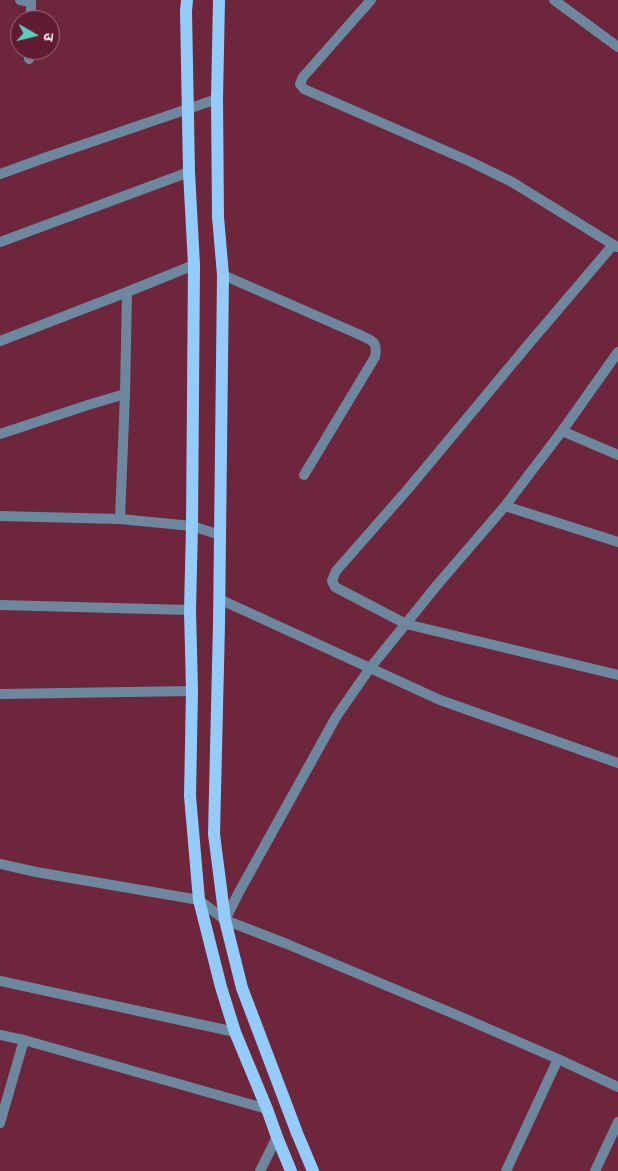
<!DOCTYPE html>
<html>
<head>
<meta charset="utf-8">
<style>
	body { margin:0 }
	#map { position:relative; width:618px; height:1171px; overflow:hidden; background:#6d263c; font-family:Jost,"Noto Sans Devanagari",sans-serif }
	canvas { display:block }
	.north { position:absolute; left:10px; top:10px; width:50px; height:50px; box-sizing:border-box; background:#601a32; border:1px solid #9d707f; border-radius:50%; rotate:98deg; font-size:14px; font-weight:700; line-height:20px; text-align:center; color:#f9f0f2 }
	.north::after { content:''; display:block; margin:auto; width:18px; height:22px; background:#59cebe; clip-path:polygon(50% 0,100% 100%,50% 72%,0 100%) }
</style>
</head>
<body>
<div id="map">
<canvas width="618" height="1171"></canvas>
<div class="north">उ</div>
</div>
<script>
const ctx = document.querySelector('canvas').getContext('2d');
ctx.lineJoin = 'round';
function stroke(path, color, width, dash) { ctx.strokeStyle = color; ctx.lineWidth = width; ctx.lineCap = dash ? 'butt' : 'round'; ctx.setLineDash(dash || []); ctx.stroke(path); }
const minor = new Path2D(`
	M20,0l11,2
	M371,0l-68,77 -3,7 4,5 165,72 43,21 105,65
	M31,20v-20
	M29,59l1,-9
	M0,174l47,-17 170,-58
	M0,242l189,-70
	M613,245l-86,101 -119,143 -72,82 -4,10 3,6 71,37 212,51
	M223,275l135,59c14,7 20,6 17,23l-71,118
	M0,341l127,-49 67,-27
	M562,431l56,24
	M0,434l88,-29 37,-11
	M505,506l113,36
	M0,516l120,3 72,7 28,9
	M120,519l5,-125 2,-102
	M219,599l221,101 178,63
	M0,605l190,5
	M0,694l192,-3
	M225,920l14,-28 97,-175 34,-49 68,-84 67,-78 57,-75 56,-79
	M0,981l235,51
	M0,1035l24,5 243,69
	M0,1123l24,-83
	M260,1171l17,-34
	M506,1171l52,-112
	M595,1171l23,-49`);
const tertiary = new Path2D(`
	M554,0l64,47
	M0,864l36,8 163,28 26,20 62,24 172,72 99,43 60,28`);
const primary = new Path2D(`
	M187,0l-1,11 3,161 5,93 -2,261 -2,84 2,81 -2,105 9,104 22,87 14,45 32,77 10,28 14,34
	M219,0l-2,99 1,118 5,58 -4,349 -5,210 11,86 17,68 55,145 16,38`);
stroke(minor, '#6d889e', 10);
stroke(tertiary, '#6d889e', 10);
stroke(primary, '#93ccfa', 12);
</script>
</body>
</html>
